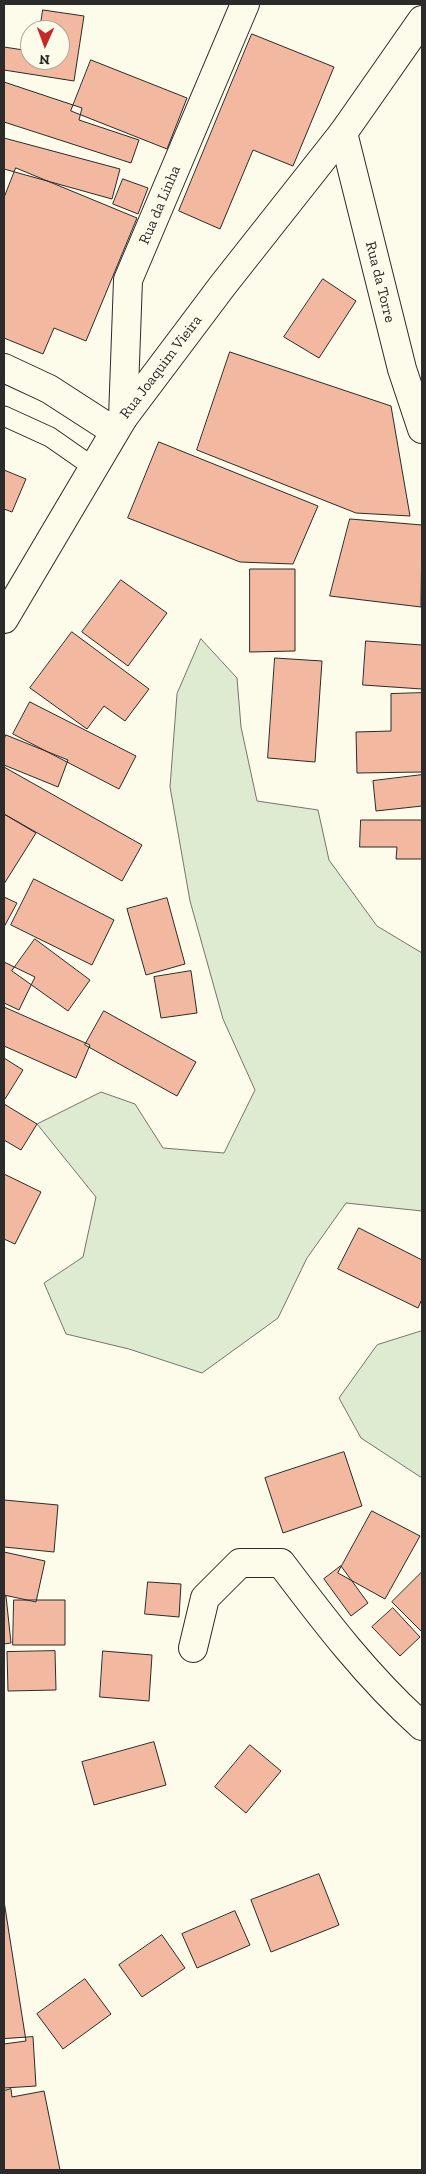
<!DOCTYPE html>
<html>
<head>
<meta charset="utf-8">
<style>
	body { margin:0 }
	#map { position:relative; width:426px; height:2174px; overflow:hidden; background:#fdfbea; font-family:"Zilla Slab",serif }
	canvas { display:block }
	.frame { position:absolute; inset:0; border:5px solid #2b2b2b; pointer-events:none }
	.north { position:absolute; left:20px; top:20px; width:50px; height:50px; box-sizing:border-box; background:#fdfbea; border:1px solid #a9a89e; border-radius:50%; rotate:182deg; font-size:14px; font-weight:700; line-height:20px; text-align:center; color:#2b2b2b }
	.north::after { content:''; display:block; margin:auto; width:18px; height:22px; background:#c62828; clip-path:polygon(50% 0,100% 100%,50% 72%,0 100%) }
</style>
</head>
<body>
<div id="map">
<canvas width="426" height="2174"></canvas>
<div class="frame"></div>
<div class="north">N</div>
</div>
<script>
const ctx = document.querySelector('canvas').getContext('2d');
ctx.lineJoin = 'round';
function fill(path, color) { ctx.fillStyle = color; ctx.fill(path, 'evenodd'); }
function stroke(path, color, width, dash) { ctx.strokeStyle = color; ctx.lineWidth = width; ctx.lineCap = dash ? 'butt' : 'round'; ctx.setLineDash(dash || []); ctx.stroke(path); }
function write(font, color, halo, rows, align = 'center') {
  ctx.font = font + ' "Zilla Slab",serif'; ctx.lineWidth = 4; ctx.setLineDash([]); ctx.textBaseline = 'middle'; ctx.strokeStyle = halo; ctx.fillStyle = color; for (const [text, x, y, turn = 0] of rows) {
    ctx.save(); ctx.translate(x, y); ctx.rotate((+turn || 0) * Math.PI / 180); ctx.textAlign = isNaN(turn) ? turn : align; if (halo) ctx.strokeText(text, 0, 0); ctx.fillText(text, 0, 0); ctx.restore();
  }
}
const green = new Path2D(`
	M201,639l36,39 4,49 16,74 61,9 11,50 48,66 45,27v258l-76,-8 -39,55 -29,60 -76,55 -73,-24 -63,-15 -22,-51 39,-26 13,-60 -59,-73 64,-32 34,12 28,44 61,5 31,-63 -32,-71 -33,-118 -20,-114 7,-93z
	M422,1331v147l-61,-40 -22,-40 38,-53z`);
const building = new Path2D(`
	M43,10l41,6 -10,65 -70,-11v-23l26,4v9h30v-30h-20z
	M252,34l82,33 -41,99 -40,-16 -33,79 -41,-18z
	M91,60l96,38 -20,51 -96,-38z
	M4,82l78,26 -3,12 60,20 -8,23 -127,-41z
	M4,138l116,31 -8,30 -108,-30z
	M16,168l121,50 -51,123 -32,-13 -11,26 -39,-16v-140z
	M123,179l25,9 -10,26 -25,-10z
	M323,279l33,22 -37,57 -35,-21z
	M230,352l161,54 19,110 -54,-3 -159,-63z
	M159,442l159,64 -25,58 -53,-2 -112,-44z
	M4,470l22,9 -14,33 -8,-3z
	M350,519l72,6 -1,82 -91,-11z
	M250,569h45v82l-45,1z
	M121,580l46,33 -39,53 -46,-34z
	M72,632l77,57 -24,32 -21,-15 -17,23 -57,-41z
	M366,641l56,4v44l-59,-4z
	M275,658l47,3 -7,101 -47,-4z
	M422,693v79l-65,1 -1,-41 35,-1v-37z
	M30,702l106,54 -17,33 -106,-55z
	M6,735l62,25 -10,27 -54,-22v-25z
	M4,767l138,78 -20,36 -118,-67z
	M422,775v31l-46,5 -3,-30z
	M4,814l32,19 -32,51z
	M361,820h61v39h-26l1,-12h-37z
	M34,879l80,41 -22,45 -81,-40z
	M4,897l13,6 -13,24z
	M167,898l18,66 -39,11 -19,-66z
	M35,939l55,41 -22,31 -56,-40z
	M4,962l31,15 -16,33 -15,-7z
	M191,971l6,42 -36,5 -7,-41z
	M4,1007l86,38 -14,33 -72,-32z
	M104,1011l92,51 -19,34 -92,-51z
	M4,1058l19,12 -18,29h-1z
	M4,1104l33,20 -16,26 -17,-10z
	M4,1174l37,18 -26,52 -11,-5z
	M359,1228l63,32v39l-4,9 -80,-39z
	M344,1452l18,54 -79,27 -18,-55z
	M4,1500l54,5 -4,47 -50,-5z
	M372,1511l48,25 -35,63 -47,-26z
	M4,1552l41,9 -9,41 -32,-7z
	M341,1566l27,37 -17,13 -27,-37z
	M422,1572v60l-30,-30z
	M148,1582l33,2 -2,33 -34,-3z
	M4,1596h2l5,47 -7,1z
	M14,1600h51v45h-52z
	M393,1608l27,29 -20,19 -28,-29z
	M55,1651l1,39 -48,1 -1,-39z
	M103,1651l49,4 -3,46 -49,-4z
	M154,1742l12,43 -72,20 -12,-43z
	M250,1745l31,26 -35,42 -31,-26z
	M319,1874l20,51 -68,27 -20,-52z
	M4,1901l22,140 -22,3z
	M235,1911l15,34 -53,23 -15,-34z
	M162,1935l23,33 -43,29 -23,-32z
	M85,1979l26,35 -48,35 -26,-35z
	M33,2037l3,49 -32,2v-49z
	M11,2089l1,8 32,-6 16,79h-56v-79z`);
const lane = new Path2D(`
	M4,416l46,21 43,30`);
const street = new Path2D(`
	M343,133l59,236 20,60
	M4,368l45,21 65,42
	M123,418l5,-138 117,-276
	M193,1648l12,-50 35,-35h41c43,57 87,115 141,163`);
const primary = new Path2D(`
	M4,619l119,-201 100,-133 120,-152 79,-113`);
const streetNames = [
	["Rua da Linha",160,205,-67],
	["Rua da Torre",380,282,76],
	["Rua Joaquim Vieira",161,367,-53]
];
fill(green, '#deebd1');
stroke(green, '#74746e', 1);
fill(building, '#f2b8a0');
stroke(building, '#2b2b2b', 1);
stroke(lane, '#2b2b2b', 21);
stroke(street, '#2b2b2b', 30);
stroke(primary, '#2b2b2b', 30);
stroke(lane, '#fdfbea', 19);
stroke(street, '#fdfbea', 28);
stroke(primary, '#fdfbea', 28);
write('15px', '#2b2b2b', '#fdfbea', streetNames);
</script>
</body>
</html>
